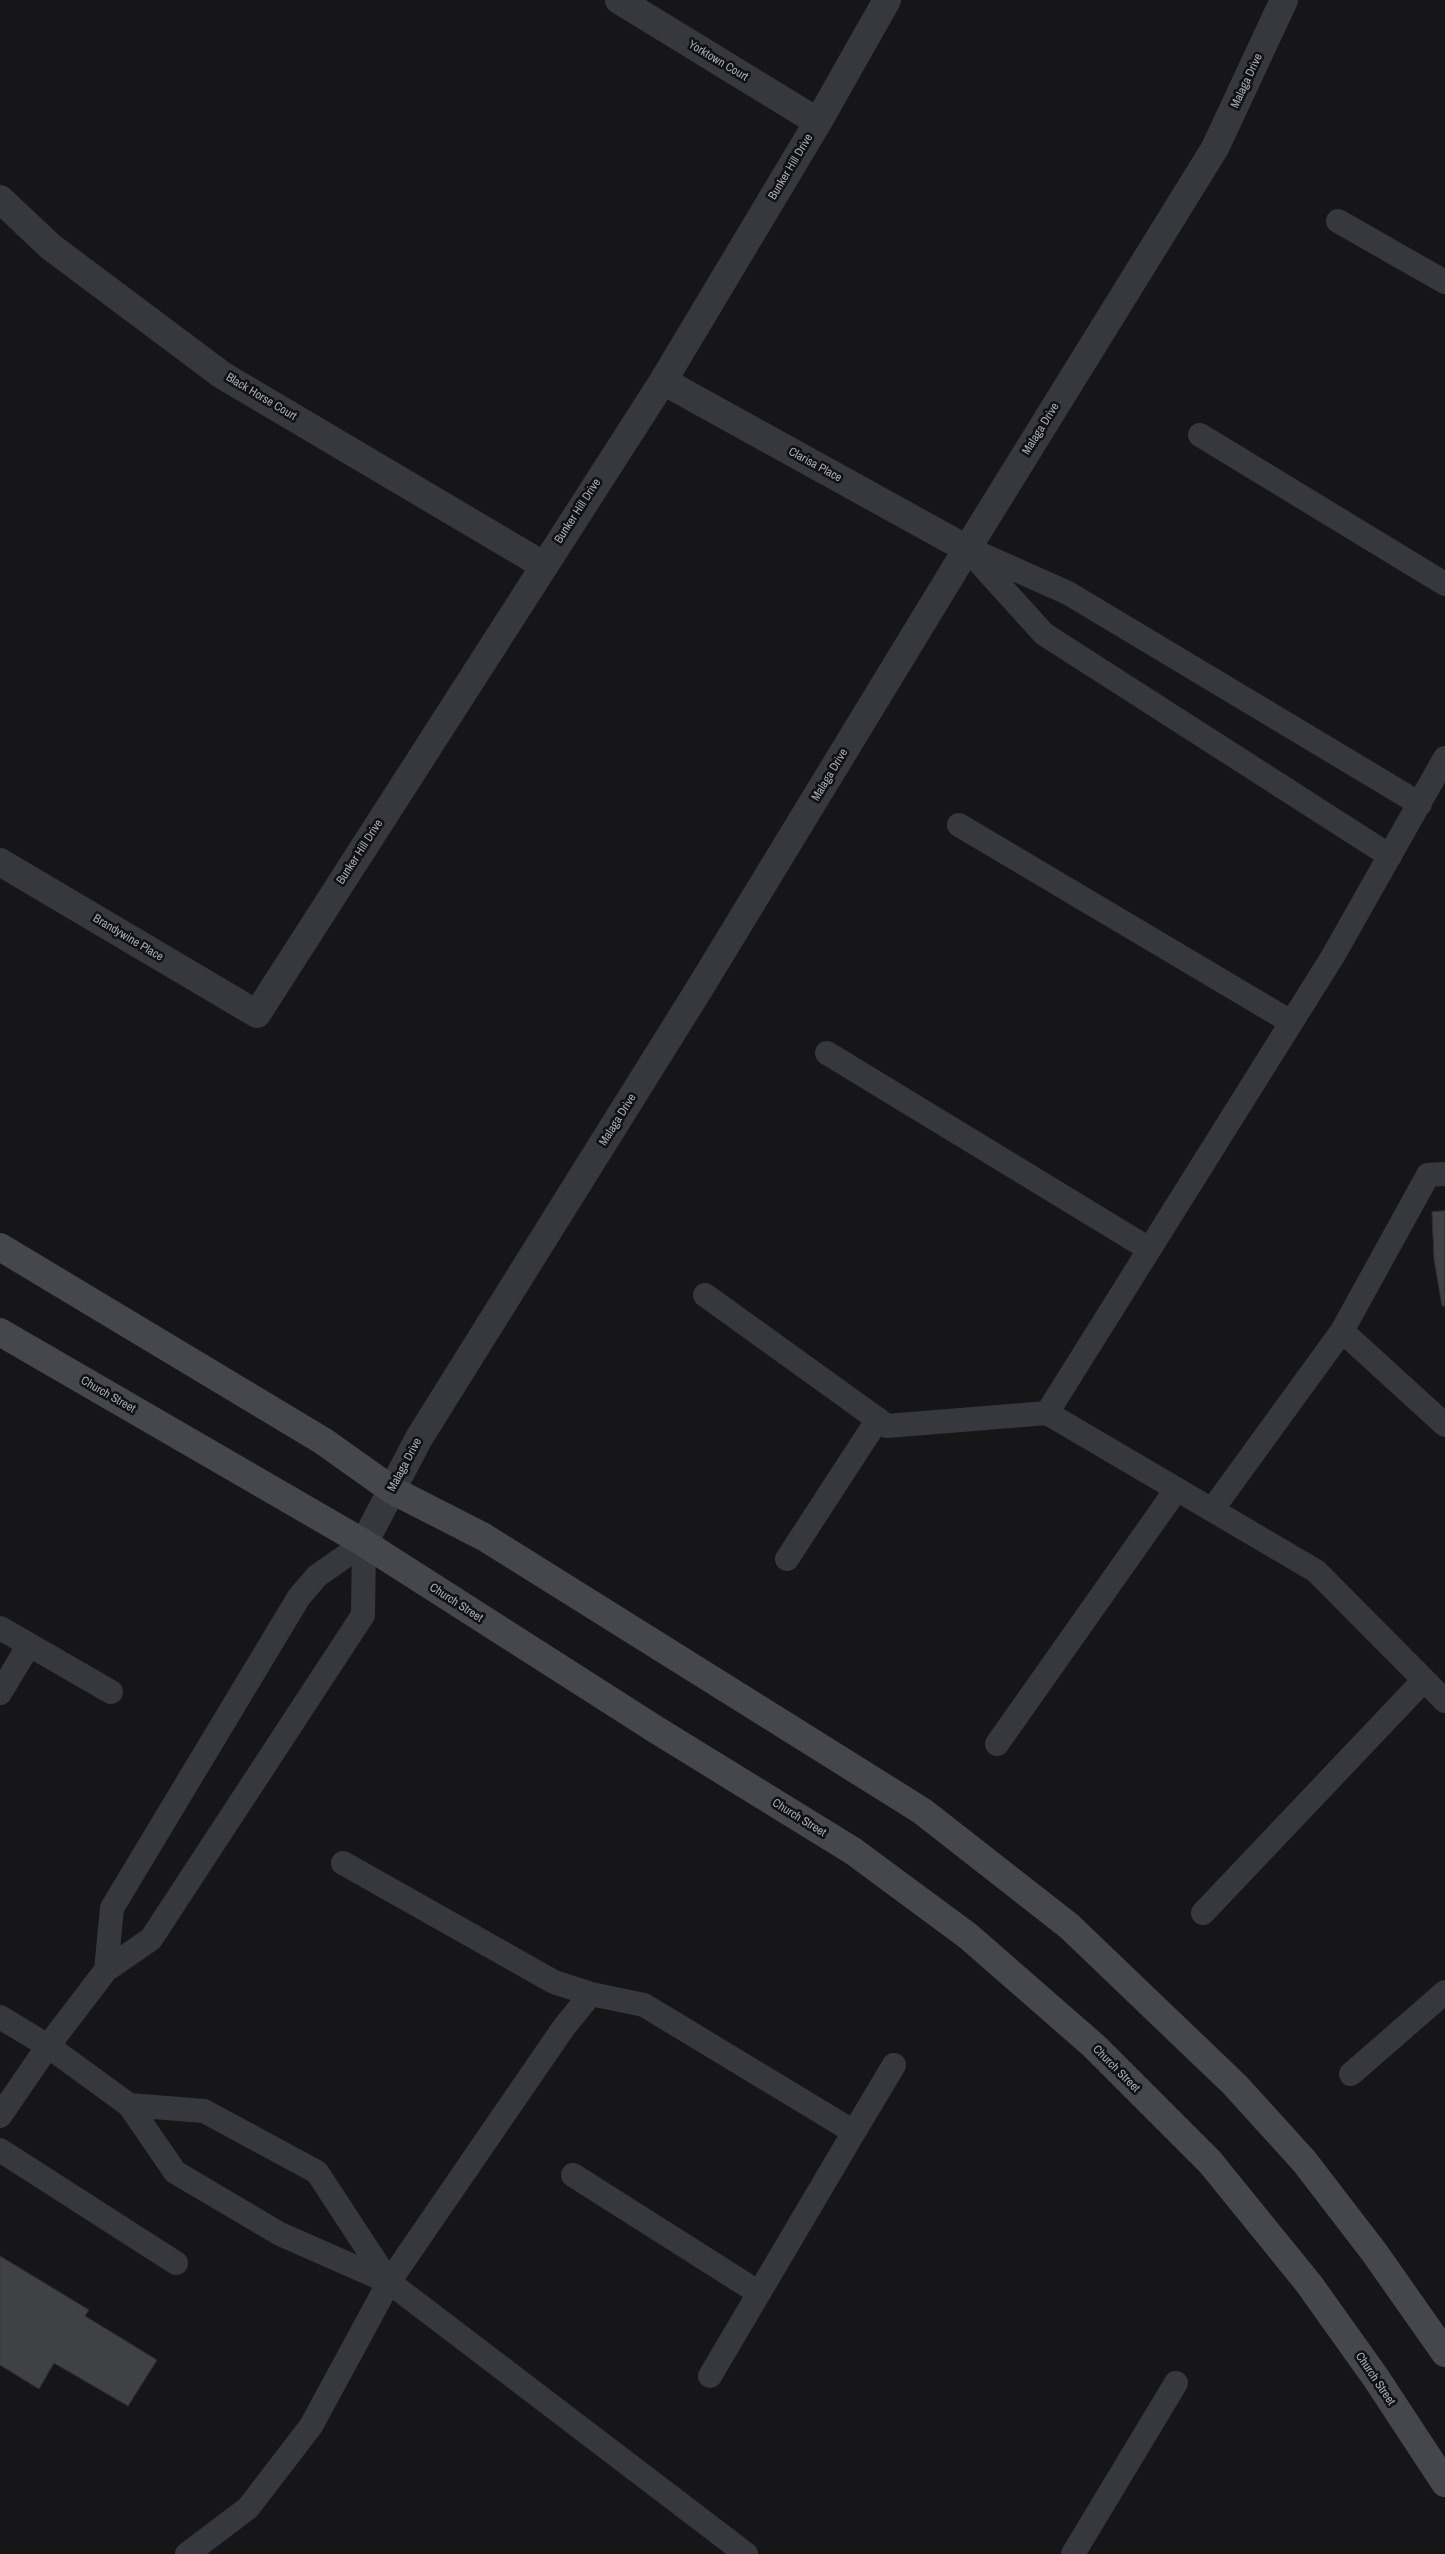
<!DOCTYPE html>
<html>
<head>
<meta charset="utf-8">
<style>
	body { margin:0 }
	canvas { display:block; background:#161618 }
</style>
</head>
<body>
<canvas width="1445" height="2554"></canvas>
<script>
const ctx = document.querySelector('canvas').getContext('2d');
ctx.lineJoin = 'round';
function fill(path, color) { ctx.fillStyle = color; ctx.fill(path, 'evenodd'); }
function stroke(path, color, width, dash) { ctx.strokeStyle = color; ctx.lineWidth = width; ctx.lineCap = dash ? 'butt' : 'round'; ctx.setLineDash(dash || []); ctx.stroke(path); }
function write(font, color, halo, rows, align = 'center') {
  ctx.font = font + ' "Archivo Narrow",sans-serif'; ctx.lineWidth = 5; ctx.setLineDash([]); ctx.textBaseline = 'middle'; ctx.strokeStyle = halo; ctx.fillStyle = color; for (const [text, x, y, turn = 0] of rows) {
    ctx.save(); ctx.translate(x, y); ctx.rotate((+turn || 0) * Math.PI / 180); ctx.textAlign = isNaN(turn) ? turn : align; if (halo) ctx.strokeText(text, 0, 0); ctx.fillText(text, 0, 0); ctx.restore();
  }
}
const building = new Path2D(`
	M1445,1211v95h-3l-8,-47 -2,-47z
	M0,2256l89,54 -4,6 72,44 -29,46 -74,-43 -15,26 -39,-24z`);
const service = new Path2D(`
	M1338,221l107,61
	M1200,435l245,149
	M967,549l77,85 346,222
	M976,552l92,41 352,211
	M959,825l332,197
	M827,1053l322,196
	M705,1295l182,131 160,-13 286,-457 112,-198
	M1342,1331l103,94
	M1047,1413l269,158 129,130
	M1212,1510l130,-179 86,-156 17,-1
	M787,1559l91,-140
	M0,1628l111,64
	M0,1693l29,-48
	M997,1744l179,-254
	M343,1863l211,119 37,12 -27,33 -175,255
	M1203,1913l221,-233
	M106,1970l6,-62 187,-311 18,-21 47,-33
	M591,1994l53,11 210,127 -144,244
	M0,2017l48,29 81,59 46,67 105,62 109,48
	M1351,2074l94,-82
	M129,2105l75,6 113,61 72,110
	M0,2116l48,-70 58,-76 45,-31 212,-324 1,-72
	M854,2132l40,-67
	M0,2150l176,113
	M573,2175l186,118
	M187,2554l61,-46 63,-82 78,-144 357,272
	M1073,2554l103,-171`);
const minor = new Path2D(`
	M619,0l199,122
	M0,199l51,48 171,128 321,190
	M663,381l304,168
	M0,862l257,152 406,-633 155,-259 69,-122`);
const tertiary = new Path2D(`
	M364,1543l55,-105 279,-447 269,-442 248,-401 69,-148`);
const secondary = new Path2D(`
	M0,1247l323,194 69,49 92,47 438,274 147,115 166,159 69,76 70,91 71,101
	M0,1332l364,211 291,186 198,122 115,85 126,110 116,116 99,122 67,94 69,105`);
const streetNames = [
	["Yorktown Court",718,61,31],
	["Malaga Drive",1247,81,-65],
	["Bunker Hill Drive",791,167,-59],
	["Black Horse Court",261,397,31],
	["Malaga Drive",1041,429,-58],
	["Clarisa Place",815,465,29],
	["Bunker Hill Drive",578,511,-57],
	["Malaga Drive",830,775,-59],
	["Bunker Hill Drive",360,852,-57],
	["Brandywine Place",128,938,31],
	["Malaga Drive",618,1120,-58],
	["Church Street",108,1395,30],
	["Malaga Drive",405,1465,-62],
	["Church Street",456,1603,33],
	["Church Street",799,1818,32],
	["Church Street",1116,2069,45],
	["Church Street",1375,2379,56]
];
fill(building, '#404145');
stroke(building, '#303034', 1);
stroke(service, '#37383d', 24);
stroke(minor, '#37383d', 28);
stroke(tertiary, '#37383d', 28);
stroke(secondary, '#45474d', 28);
write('12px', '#a8adb8', '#111113', streetNames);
</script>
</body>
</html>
